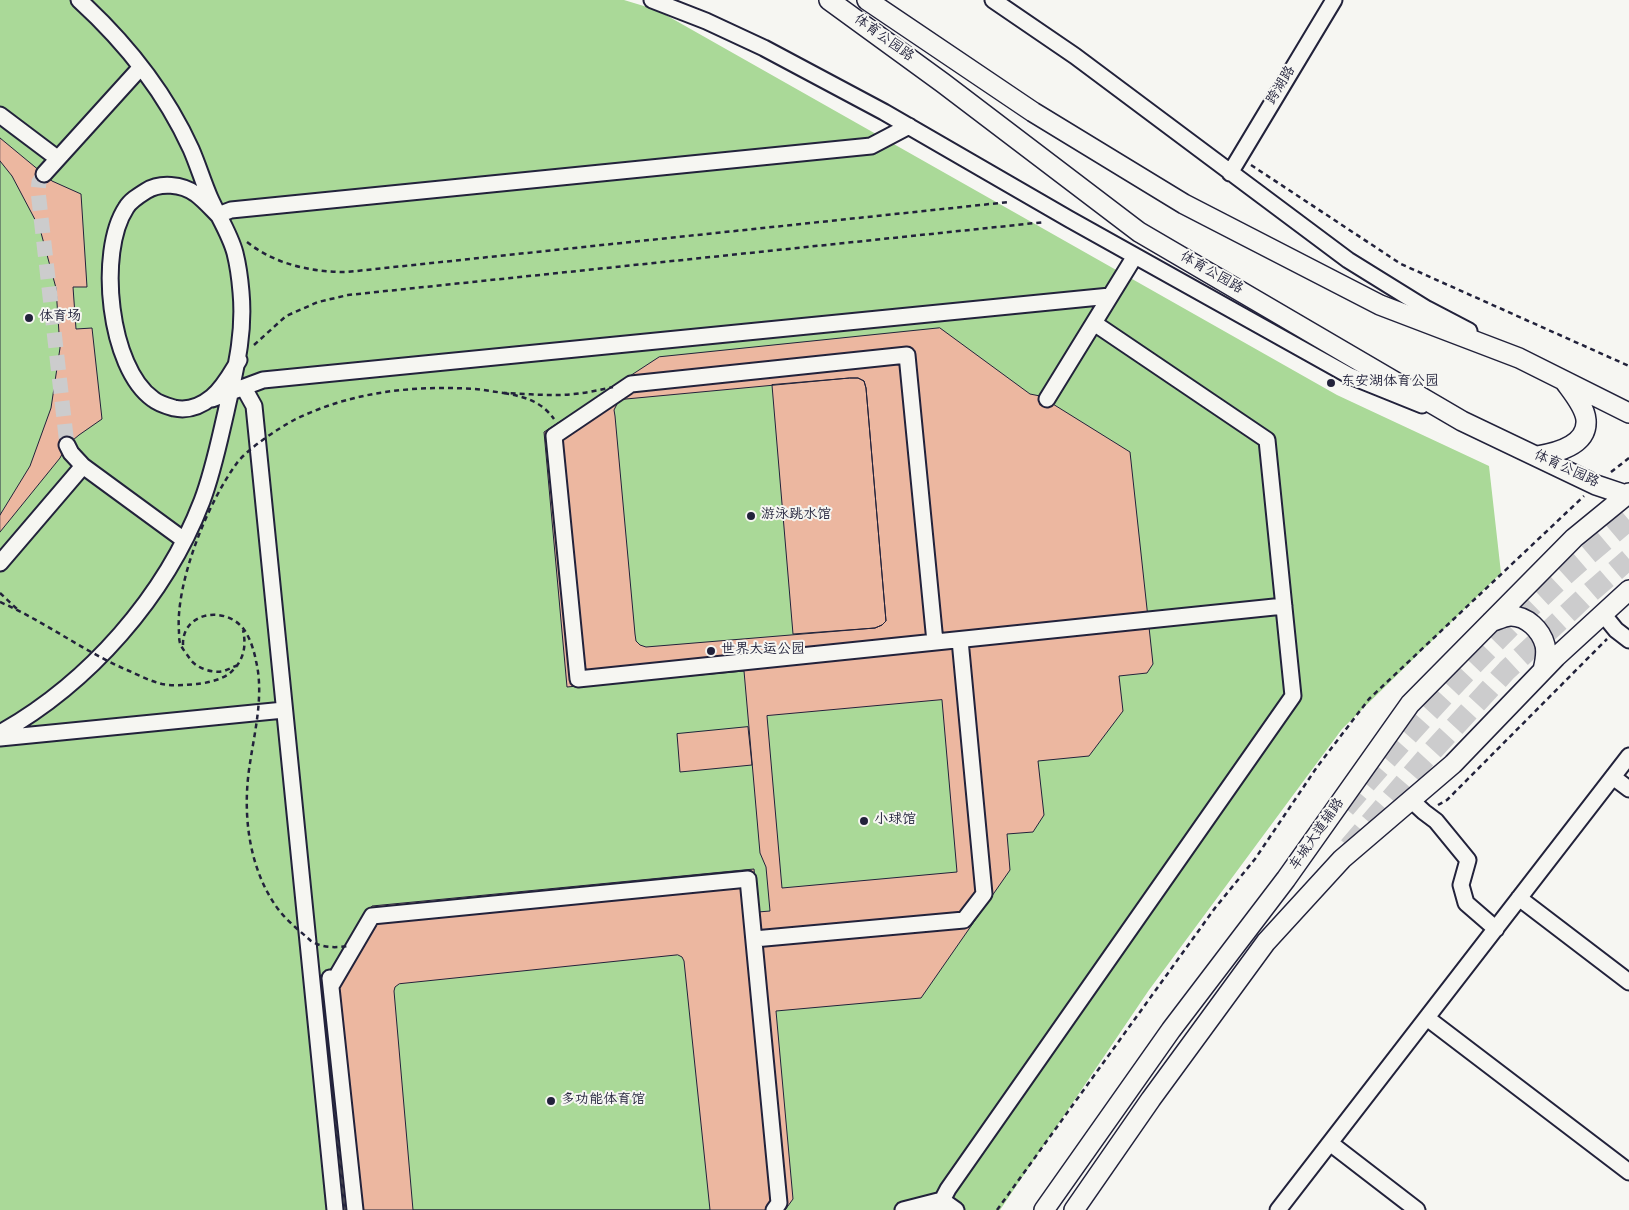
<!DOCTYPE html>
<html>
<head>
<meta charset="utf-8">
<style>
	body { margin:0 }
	canvas { display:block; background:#f6f6f2 }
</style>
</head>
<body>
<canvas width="1629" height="1210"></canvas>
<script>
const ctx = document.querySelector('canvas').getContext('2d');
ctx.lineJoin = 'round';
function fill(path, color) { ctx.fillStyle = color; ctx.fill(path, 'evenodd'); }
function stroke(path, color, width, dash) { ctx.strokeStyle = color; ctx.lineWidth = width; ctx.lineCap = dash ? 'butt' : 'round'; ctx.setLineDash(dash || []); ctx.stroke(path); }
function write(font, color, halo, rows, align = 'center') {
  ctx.font = font + ' "Gochi Hand","LXGW WenKai TC",sans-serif'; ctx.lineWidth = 4; ctx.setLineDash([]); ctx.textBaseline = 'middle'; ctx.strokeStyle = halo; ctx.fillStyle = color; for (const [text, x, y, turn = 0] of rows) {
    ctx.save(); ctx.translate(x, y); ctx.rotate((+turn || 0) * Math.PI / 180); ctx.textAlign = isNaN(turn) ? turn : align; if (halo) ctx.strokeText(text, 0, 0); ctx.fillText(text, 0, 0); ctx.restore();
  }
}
const green = new Path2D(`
	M0,0h624l33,10 680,385 152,71 12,107 -159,156 -193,261 -149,220h-1000z`);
const building = new Path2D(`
	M0,138l52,43 29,13 6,93h-14l3,42 16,-1 10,91 -23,16 -12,10 -7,13 -60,74z
	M0,161l12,15 28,53 16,59 4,60 -9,60 -21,58 -30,49z
	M940,328l90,66 10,2 90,56 23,212 -6,9 -28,3 4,35 -34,45 -51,5 6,54 -11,17 -26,2 3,36 -89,128 -145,13 17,188 -8,11h-440l-23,-222 50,-82 382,-37 4,43 12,-1 -4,-44 -6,-14 -16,-182 -177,16 -23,-255 115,-75z
	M850,378h8l6,3 2,7 20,233 -4,4 -7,3 -229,19 -6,-2 -4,-4 -1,-7 -20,-218 -1,-6 5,-10z
	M850,378h8l6,3 2,7 20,233 -4,4 -7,3 -82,6 -21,-249z
	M942,700l15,172 -175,16 -15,-172z
	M748,727l4,38 -72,7 -3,-38z
	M678,955l4,2 2,4 26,249h-297l-19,-219 1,-4 4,-3z`);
const minorTunnel = new Path2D(`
	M44,174l-5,8 -1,9 29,254`);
const highwayTunnel = new Path2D(`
	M1345,808c69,-81 141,-161 220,-233 21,-19 43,-37 64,-55
	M1349,847l76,-88 82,-89 78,-73 44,-38`);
const path = new Path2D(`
	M1251,165l150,99 228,102
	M247,242c29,23 65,30 100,30l662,-70
	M254,345l32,-29 32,-14 30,-7 697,-73
	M504,393c21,4 37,8 50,26
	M1611,472l18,-14
	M0,593l17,16
	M1438,805l9,-5 160,-161
	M997,1210l218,-302 40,-49 62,-92 52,-68 215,-203`);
const minor = new Path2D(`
	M652,0l54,21 58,27 120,64 185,107 281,157 72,29
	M993,0l82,56 273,204 79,49 42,22
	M0,115l57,43
	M1230,173l104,-173
	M44,174l97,-107
	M239,360c-8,13 -15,27 -27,37 -11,9 -24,14 -38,11 -7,-2 -15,-4 -21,-9 -44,-31 -56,-147 -27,-191 4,-7 12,-12 20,-17 14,-9 36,-7 50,3 8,6 15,14 22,21l13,-5 640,-64 38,-20
	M244,388l10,18 81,804
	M212,399l51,-19 847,-84
	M1047,399l88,-143
	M67,445l4,8 12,13 101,74
	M0,563l83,-97
	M1603,614l13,16 13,10
	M935,642l-28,-287 -276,29 -77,52 24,243 706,-73
	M0,733c89,-50 165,-136 202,-232 11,-29 17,-59 24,-89 9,-41 19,-77 15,-120 -1,-12 -3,-27 -6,-39 -5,-19 -17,-37 -25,-55 -7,-16 -12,-33 -19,-49 -26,-57 -66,-107 -112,-149
	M0,738l284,-28
	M1613,777l16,12
	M1411,800l13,12 12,9 32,39 -7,25 5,18 30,26
	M1519,898l110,84
	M754,939l210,-19 20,-26 -24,-254
	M330,978l25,232
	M331,986l41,-70 376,-37 31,324 -5,7
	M1427,1018l202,154
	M1330,1143l87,67
	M903,1210l39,-10 14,10
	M937,1210l11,-21 345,-493 -26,-256 -173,-117
	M1278,1210l351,-454`);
const major = new Path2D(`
	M829,0l114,83 196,149 323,189 134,64 33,11
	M867,0l166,112 151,92 196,101 139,53 110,55
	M1537,456c18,-3 51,-10 49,-36 -1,-13 -13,-27 -21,-38
	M1491,622c6,-2 14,-6 20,-6 16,0 30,14 34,29 2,9 0,17 -2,25
	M1044,1210l127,-180 115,-151 124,-175 164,-166 55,-45
	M1074,1210l77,-111 115,-157 76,-83 111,-95 103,-107 73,-67`);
const pathBridge = new Path2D(`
	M0,602c44,19 83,49 127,68 11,5 23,11 35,14 11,2 23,1 35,0 10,-1 23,-4 32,-10 14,-12 18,-26 14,-44
	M183,645c-1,-32 39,-39 58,-19 8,8 13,24 15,35 8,33 -1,69 -6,102 -8,49 -2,105 28,146 9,12 22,22 33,32 11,7 24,7 37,5
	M238,665c-5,2 -9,4 -14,6 -11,3 -28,-3 -34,-12 -3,-5 -8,-10 -10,-16 -1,-3 -1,-8 -1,-11 -4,-49 29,-130 58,-169 10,-14 42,-35 57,-43 56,-28 119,-35 181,-31 10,1 20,3 30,4 17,1 35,2 52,2 19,0 38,-4 56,-8`);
const markers = [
	[29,318,5,"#22223b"],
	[1331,383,5,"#22223b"],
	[751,516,5,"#22223b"],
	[711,651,5,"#22223b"],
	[864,821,5,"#22223b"],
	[551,1101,5,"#22223b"]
];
const streetNames = [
	["体育公园路",883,39,36],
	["跨湖路",1282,86,-59],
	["体育公园路",1211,274,30],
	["体育公园路",1566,470,25],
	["车城大道辅路",1318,835,-55]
];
const poiNames = [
	["体育场",39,318],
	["东安湖体育公园",1341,383],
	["游泳跳水馆",761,516],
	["世界大运公园",721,651],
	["小球馆",874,821],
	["多功能体育馆",561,1101]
];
fill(green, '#aad998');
fill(building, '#ecb7a0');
stroke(building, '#22223b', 1);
stroke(minorTunnel, '#cccccd', 15, [15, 8]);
stroke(highwayTunnel, '#cccccd', 21, [21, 11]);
stroke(minor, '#22223b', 19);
stroke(major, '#22223b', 22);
stroke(path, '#22223b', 2.5, [5, 4]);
stroke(minor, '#f6f6f2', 15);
stroke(major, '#f6f6f2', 19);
stroke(pathBridge, '#22223b', 2.5, [5, 4]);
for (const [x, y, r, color] of markers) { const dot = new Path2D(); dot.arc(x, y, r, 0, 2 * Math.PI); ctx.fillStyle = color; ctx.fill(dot); stroke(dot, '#f6f6f2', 2); }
write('14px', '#22223b', '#f6f6f2', streetNames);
write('14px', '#22223b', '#f6f6f2', poiNames, 'left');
</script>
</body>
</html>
